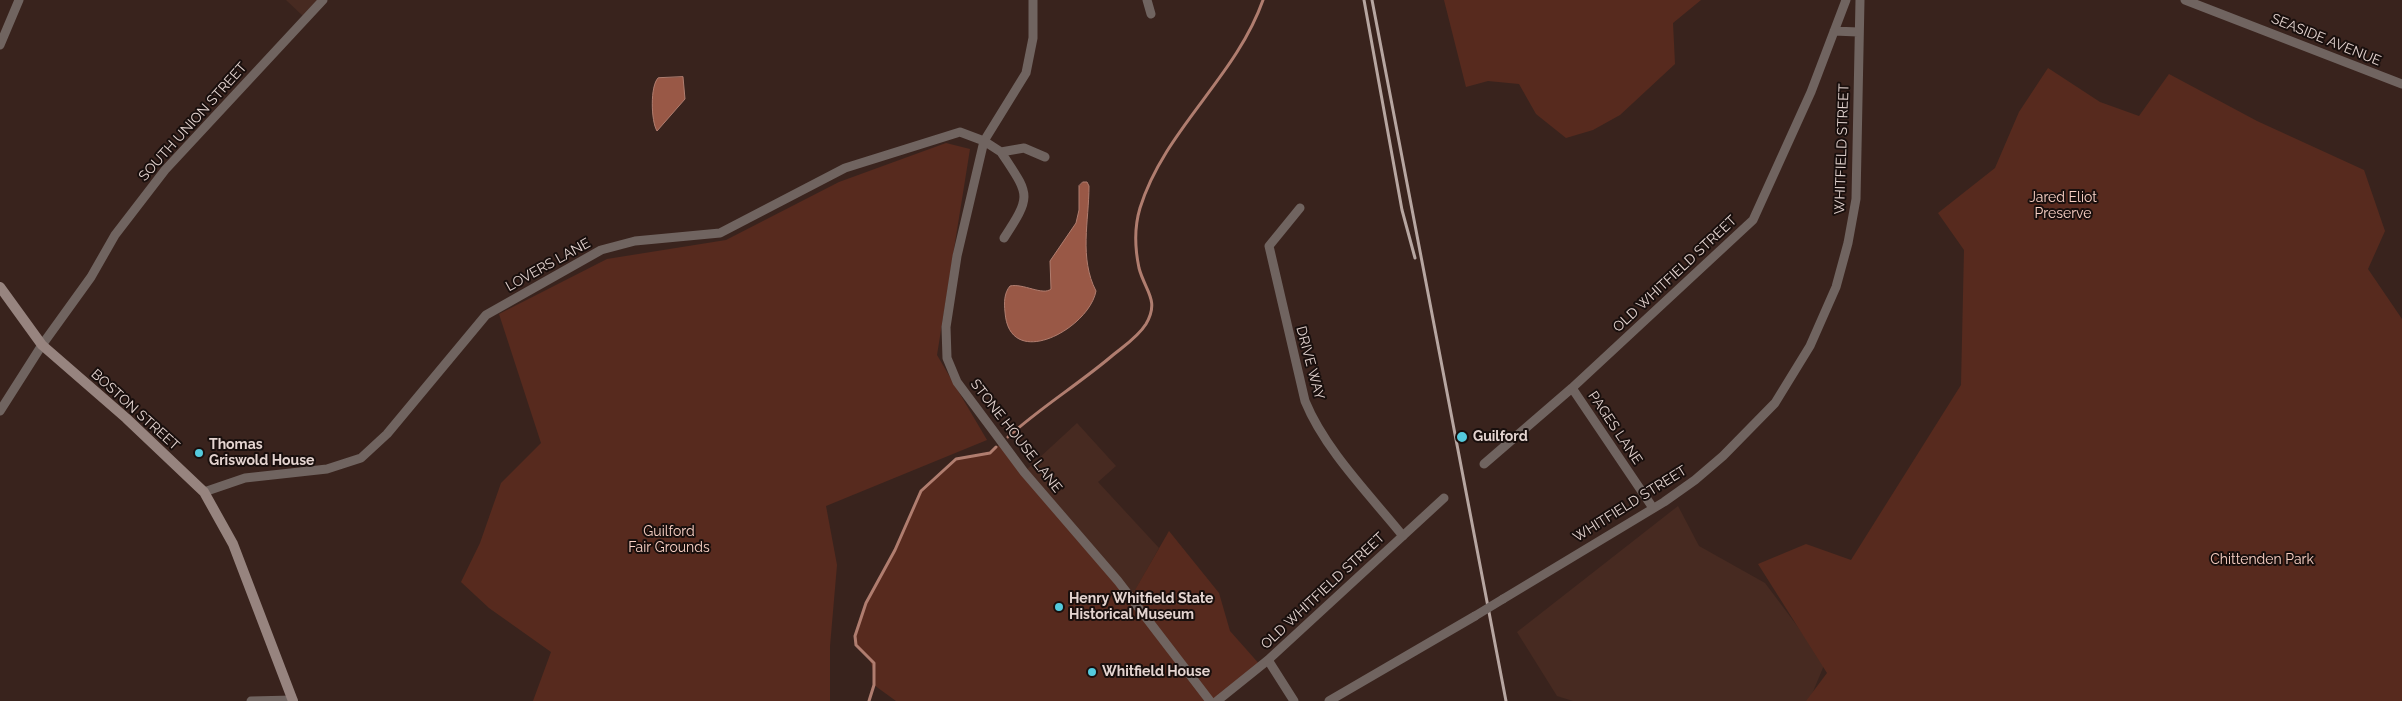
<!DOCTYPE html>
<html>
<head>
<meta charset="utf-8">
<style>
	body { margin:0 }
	canvas { display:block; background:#39231d }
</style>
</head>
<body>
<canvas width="2402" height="701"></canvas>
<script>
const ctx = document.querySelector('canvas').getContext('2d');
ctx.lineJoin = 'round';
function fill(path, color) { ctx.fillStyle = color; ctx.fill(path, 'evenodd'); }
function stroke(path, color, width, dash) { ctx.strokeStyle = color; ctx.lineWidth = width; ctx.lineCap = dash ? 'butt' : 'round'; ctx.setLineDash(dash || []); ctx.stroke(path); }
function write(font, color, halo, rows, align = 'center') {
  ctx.font = font + ' Raleway,sans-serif'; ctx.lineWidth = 4; ctx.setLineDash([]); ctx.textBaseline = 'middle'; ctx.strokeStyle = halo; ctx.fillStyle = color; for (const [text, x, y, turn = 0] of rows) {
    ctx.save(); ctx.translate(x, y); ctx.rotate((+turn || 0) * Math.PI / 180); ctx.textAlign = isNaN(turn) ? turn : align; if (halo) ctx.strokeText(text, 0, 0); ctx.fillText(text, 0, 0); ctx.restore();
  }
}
const built = new Path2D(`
	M286,0h32l-15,16z
	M1077,423l39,43 -18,16 61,66 -28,50 -107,-126z
	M1678,506l21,40 66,37 60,80 -16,38h-236l-16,-5 -40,-64z`);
const green = new Path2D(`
	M1444,0h257l-28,23 2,41 -55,51 -27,15 -27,8 -30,-24 -17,-30 -31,-3 -22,6z
	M2048,68l52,34 39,14 30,-42 88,47 107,49 21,61 -17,38 34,50v382h-596l21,-28 -69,-109 48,-20 45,16 110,-175 3,-135 -26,-37 57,-45 24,-56z
	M946,143l24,6 -33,206 50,85 -161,66 11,59 -7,81v55h-297l18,-49 -62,-44 -28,-26 19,-39 21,-60 40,-40 -42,-129 108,-55 119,-19 113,-58z
	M1001,443l130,154 38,-66 50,62 11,38 31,35 -44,35h-321l-22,-16c0,-19 -3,-28 -18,-40l-1,-9 11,-33 29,-53 26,-59 35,-32 34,-6z`);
const water = new Path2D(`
	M683,77l2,22 -28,32c-6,-10 -7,-45 1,-53z
	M1083,182h4l2,4c0,35 -10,72 7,105 -7,38 -87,81 -91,21 -1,-9 -1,-19 5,-26 13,-3 33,10 41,3l-1,-28 26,-38 3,-13v-24z`);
const stream = new Path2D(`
	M1008,437c33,-30 71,-53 105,-82 11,-9 25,-18 33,-31 14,-24 -1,-33 -7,-56 -4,-19 -5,-40 1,-60 24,-78 96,-131 123,-208
	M869,701l5,-16v-22l-18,-18 -1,-9 11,-33 29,-53 26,-59 35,-32 34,-6 6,-6`);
const minor = new Path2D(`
	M1033,0v38l-7,35 -42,68 -27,115 -11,71 1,31 10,24 67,90 94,109 92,120
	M1147,0l4,14
	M2185,0l217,84
	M1834,31l24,1
	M0,45l19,-45
	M1001,152c28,43 32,42 3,86
	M1300,208l-31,38 36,155c20,49 65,94 98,135
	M1572,388l81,120
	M0,411l42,-66 49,-68 24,-42 50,-65 158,-170
	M1484,464l88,-76 181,-168 58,-128 35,-92
	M204,492l41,-14 82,-9 34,-11 26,-24 99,-119 115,-65 34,-9 85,-8 125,-65 115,-36 24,9 17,11 23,-4 21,9
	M1503,599l161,-97 31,-22 28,-24 52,-53 35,-57 26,-59 12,-44 8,-44 4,-199
	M1268,660l26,41
	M251,701l42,-1
	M1217,701l51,-41 176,-162
	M1329,701l146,-85`);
const secondary = new Path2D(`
	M0,287l42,58 84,73 78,74 29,52 60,157`);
const rail = new Path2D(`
	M1364,0l38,210 13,48
	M1372,0l134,701`);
const minorBridge = new Path2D(`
	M1475,616l28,-17`);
const markers = [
	[1462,437,6,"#54cadd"],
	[199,453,5,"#54cadd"],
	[1059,607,5,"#54cadd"],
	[1092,672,5,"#54cadd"]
];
const streetNames = [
	["SEASIDE AVENUE",2326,40,22],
	["SOUTH UNION STREET",193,122,-48],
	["WHITFIELD STREET",1842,149,-88],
	["LOVERS LANE",548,265,-29],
	["OLD WHITFIELD STREET",1675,274,-43],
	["DRIVE WAY",1310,363,75],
	["BOSTON STREET",135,410,42],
	["PAGES LANE",1615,428,56],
	["STONE HOUSE LANE",1016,436,52],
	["WHITFIELD STREET",1630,504,-32],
	["OLD WHITFIELD STREET",1323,591,-43]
];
const parkNames = [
	["Jared Eliot",2063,198],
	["Preserve",2063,214],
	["Guilford",669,532],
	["Fair Grounds",669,548],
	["Chittenden Park",2262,560]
];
const poiNames = [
	["Guilford",1473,437],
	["Thomas",209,445],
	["Griswold House",209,461],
	["Henry Whitfield State",1069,599],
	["Historical Museum",1069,615],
	["Whitfield House",1102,672]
];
fill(built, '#472a21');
fill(green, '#572a1e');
fill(water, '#995846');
stroke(water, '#b07d6f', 1);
stroke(stream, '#b07d6f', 3);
stroke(minor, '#706460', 9);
stroke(secondary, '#97847f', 10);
stroke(rail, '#b7a6a1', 3);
stroke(minorBridge, '#706460', 9);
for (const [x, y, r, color] of markers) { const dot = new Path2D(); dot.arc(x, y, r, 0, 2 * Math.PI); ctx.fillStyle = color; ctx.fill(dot); stroke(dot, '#190f0d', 2); }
write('14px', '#e4d4d0', '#190f0d', streetNames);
write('14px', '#f9d1c5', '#190f0d', parkNames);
write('bold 14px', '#e4d4d0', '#190f0d', poiNames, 'left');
</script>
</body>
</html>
